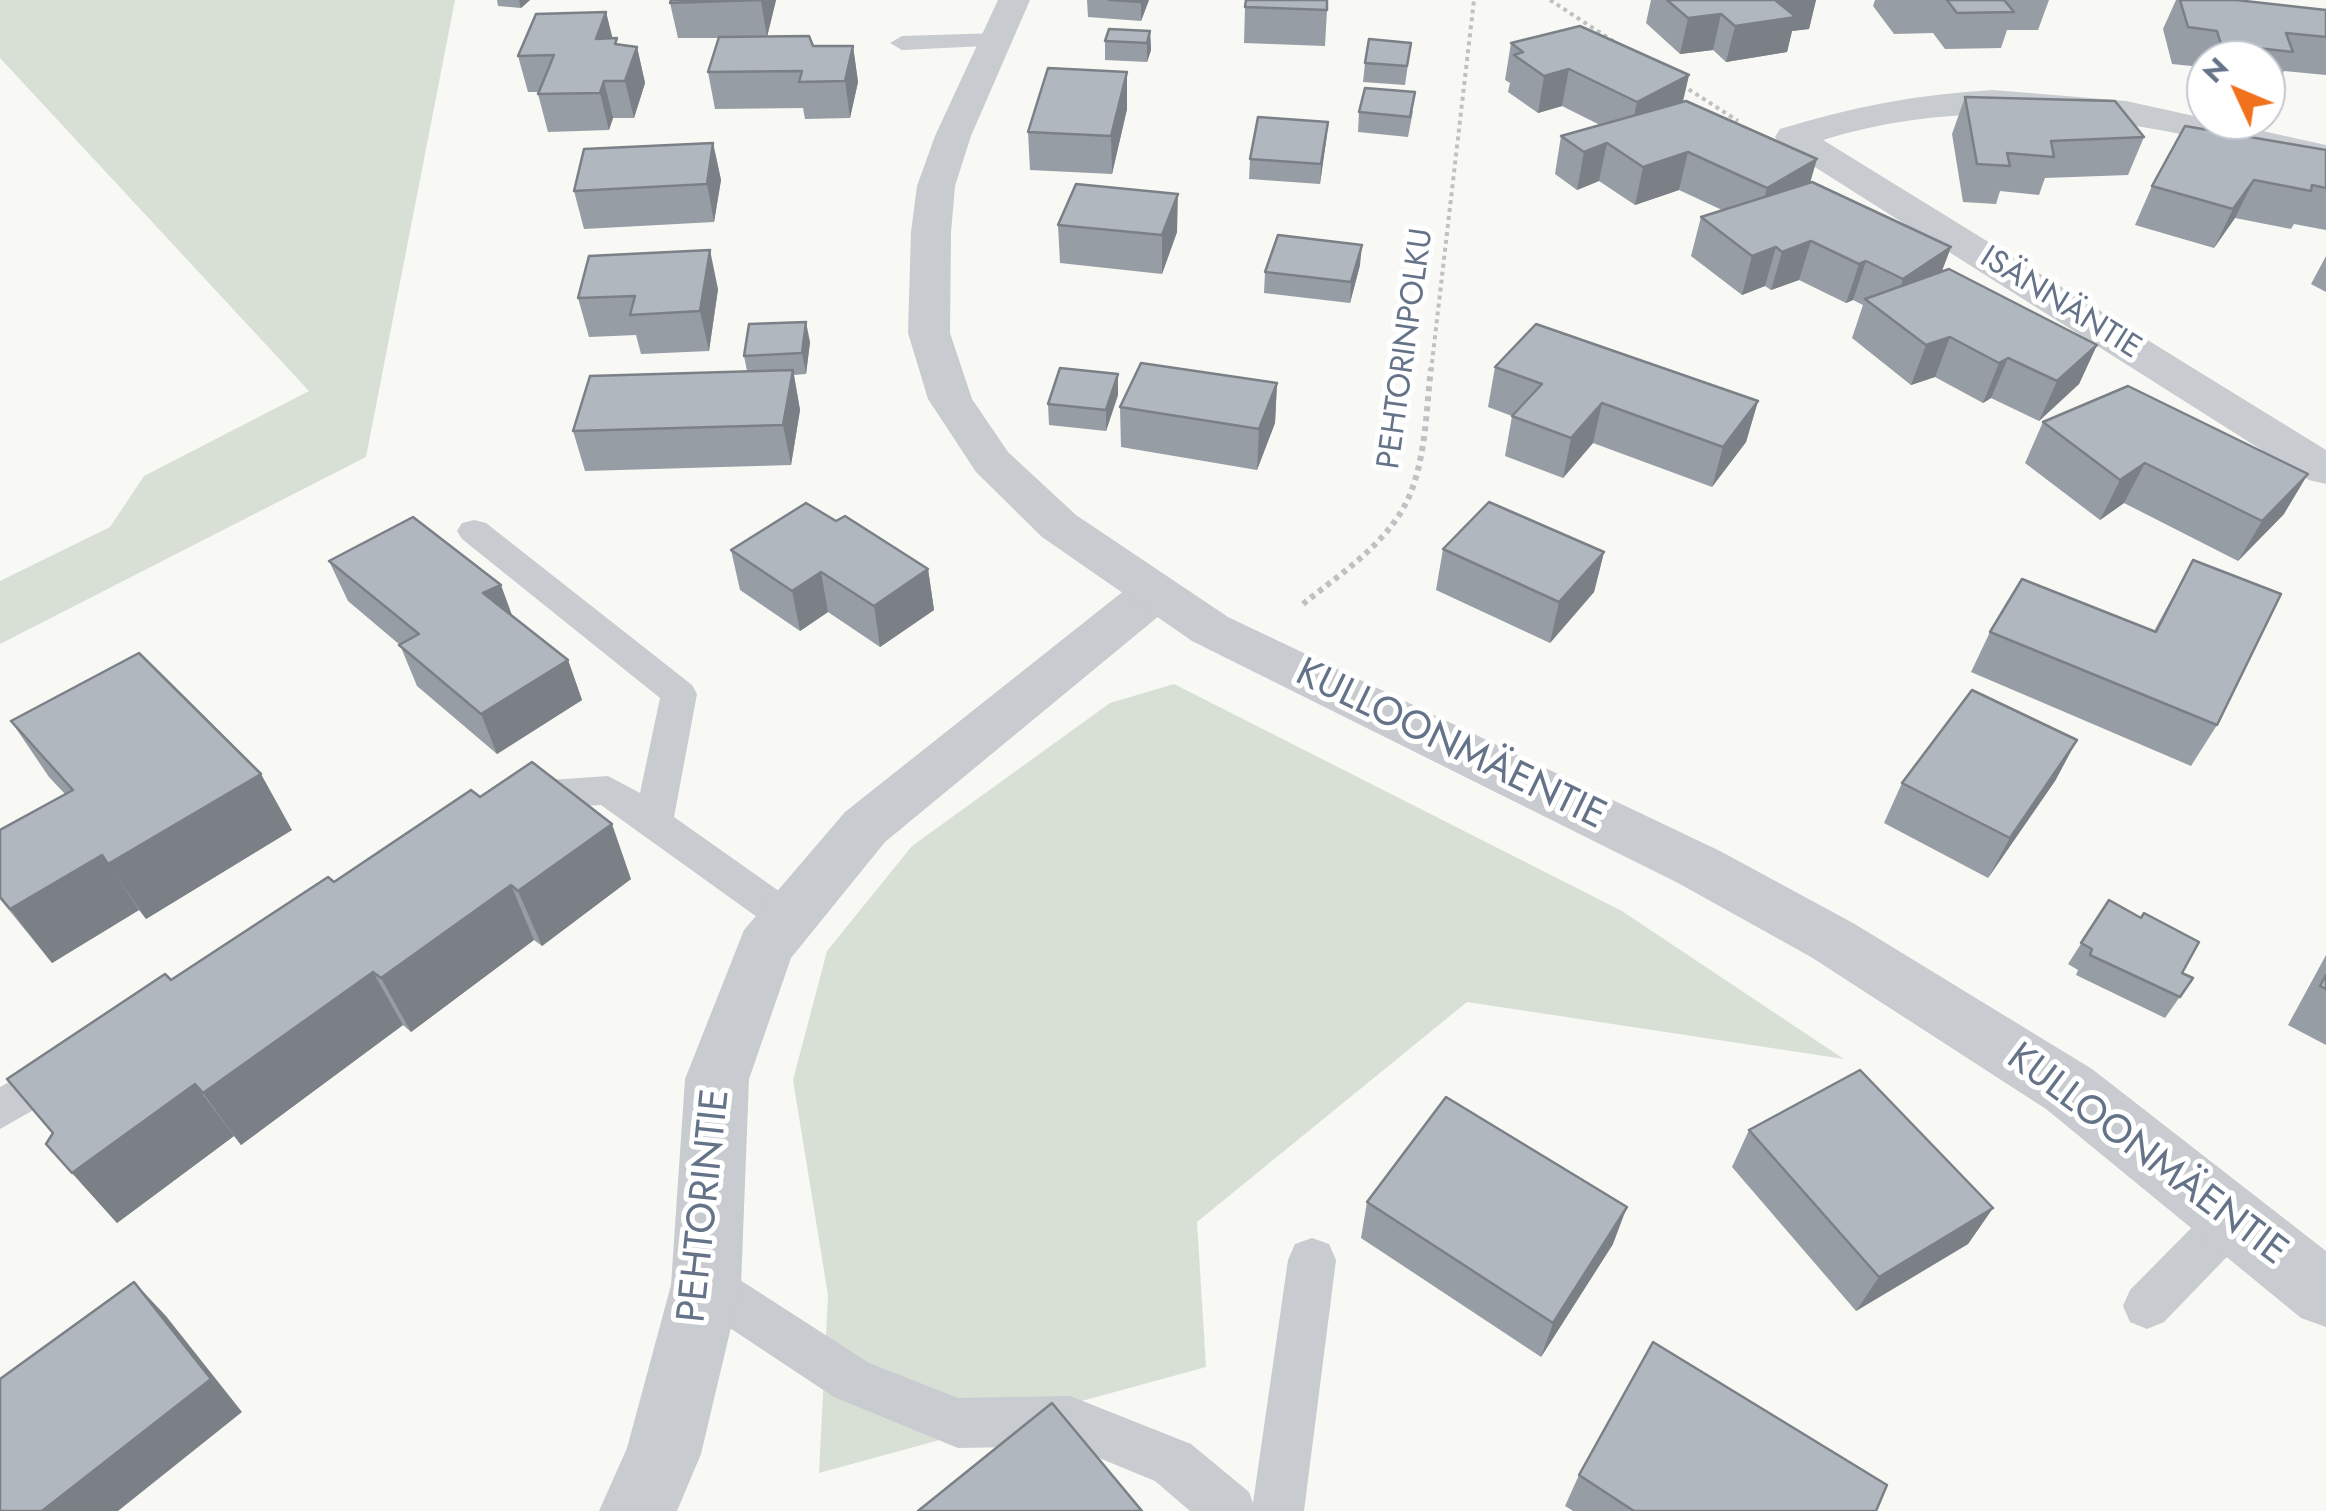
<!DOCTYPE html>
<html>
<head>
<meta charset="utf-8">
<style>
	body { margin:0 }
	#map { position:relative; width:2326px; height:1511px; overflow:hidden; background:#f8f8f5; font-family:Jost,sans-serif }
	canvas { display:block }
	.north { position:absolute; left:2186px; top:40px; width:100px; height:100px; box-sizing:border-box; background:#fff; border:2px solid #c1c7d0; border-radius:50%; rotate:314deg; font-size:28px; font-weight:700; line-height:40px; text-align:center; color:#657389 }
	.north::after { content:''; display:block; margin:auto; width:35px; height:45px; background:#f1711c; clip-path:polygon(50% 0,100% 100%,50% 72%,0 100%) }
</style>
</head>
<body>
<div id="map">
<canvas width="2326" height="1511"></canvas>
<div class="north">N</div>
</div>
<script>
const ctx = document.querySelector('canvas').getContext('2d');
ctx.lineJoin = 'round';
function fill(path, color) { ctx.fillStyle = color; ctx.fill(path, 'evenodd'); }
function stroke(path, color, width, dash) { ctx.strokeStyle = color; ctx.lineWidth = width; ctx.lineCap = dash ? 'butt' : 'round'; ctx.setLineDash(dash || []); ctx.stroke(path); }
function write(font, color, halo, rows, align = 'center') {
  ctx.font = font + ' Jost,sans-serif'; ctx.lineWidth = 10; ctx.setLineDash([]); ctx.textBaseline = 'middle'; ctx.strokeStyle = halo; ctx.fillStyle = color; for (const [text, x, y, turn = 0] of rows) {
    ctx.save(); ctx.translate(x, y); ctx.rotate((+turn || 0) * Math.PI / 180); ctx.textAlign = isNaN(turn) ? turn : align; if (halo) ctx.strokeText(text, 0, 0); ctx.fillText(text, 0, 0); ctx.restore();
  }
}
const green = new Path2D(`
	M0,0h455l-89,457 -366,187v-63l110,-54 34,-51 165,-85 -309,-333z
	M1174,684l448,227 222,148 -377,-57 -270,220 9,145 -387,106 9,-178 -35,-215 34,-129 85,-105 198,-143z`);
const pathFar1 = new Path2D(`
	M1550,0l66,43
	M1682,85l56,36
	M1431,371l43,-371`);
const path = new Path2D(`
	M1303,604c37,-30 84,-60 105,-105 18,-40 18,-88 23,-131`);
const service = new Path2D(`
	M998,33l8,2 4,5 -4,5 -104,5 -12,-7 12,-7z
	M474,520l12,3 206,162 5,9 -23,123 129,91 6,11 -6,11 -14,5 -14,-5 -174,-125 -81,5 -14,-4 -5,-10 5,-10 14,-4 88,-6 32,17 20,-95 -198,-159 -5,-8 5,-8z
	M66,1051l15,6 7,13 -7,13 -81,46v-42z
	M2232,1198l17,6 6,15 -6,15 -85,88 -17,7 -17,-7 -7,-16 7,-16 85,-86z
	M1312,1238l17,6 7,16 -32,251h-114l-35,-30 -85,-35 -112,2 -124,-51 -145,-96 -7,-16 7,-16 17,-6 17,6 146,94 89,35 112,-2 121,48 58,48 4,11 35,-243 7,-16z`);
const minor = new Path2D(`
	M1993,90l133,11 200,44v22c-167,-41 -333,-80 -503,-27l503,310v34l-17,-4 -529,-335 -5,-8 5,-8c71,-22 139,-35 213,-39z
	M1153,577l18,5 7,12 -7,12 -286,236 -94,116 -42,121 -8,206 -40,169 -24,57h-78l28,-63 44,-163 14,-206 59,-149 101,-118 290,-230z`);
const tertiary = new Path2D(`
	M998,0h32l-59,136 -16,50 -4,46 -1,101 22,66 36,53 68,63 152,102 492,234 133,72 239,146 234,182v76l-25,-9 -255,-209 -235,-152 -133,-74 -486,-242 -150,-104 -66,-65 -48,-73 -20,-66 3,-101 6,-46 18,-50z`);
const wall = new Path2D(`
	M497,0h33l-9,8 -23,-2z
	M671,0h105l-9,37 46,9h40l5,36 -8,36 -45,1 -2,-11 -88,1 -7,-37 11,-34h-41l-8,-35z
	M1087,0h62l-8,21 -53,-4z
	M1651,0h165l-7,29 -17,2 -5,21 -61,10 -13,-12 -33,4 -34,-31z
	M1875,0h174l-11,30h-31l-6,18 -56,1 -12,-16 -39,1 -21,-28z
	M2176,0h60l90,10v65l-42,-4 -8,18 -10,-1v-28h-60v21h-1l-4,-14 -29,-3 -9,-35z
	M1245,7l82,3 -2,36 -81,-3z
	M606,12l6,26 7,7 18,2 8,36 -11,35h-21l-4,12 -61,2 -10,-38 1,-2h-11l-10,-36z
	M1150,31l1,19 -4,12 -42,-2v-19z
	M1411,43l-6,42 -42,-3 2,-19z
	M1511,43l178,32 -6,27 127,81 141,64 -9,24 155,74 -18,39 -40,37 -48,-23 -8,5 -48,-26 -24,8 -59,-47 11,-33 -10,-5 -7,3 -47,-23 -28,10 -6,-4 -23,9 -51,-39 10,-39 21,-7 -43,-20 -44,15 -36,-24 -22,9 -22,-16 6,-38 39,-11 -38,-19 -24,7 -30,-21 2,-9 -5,-3z
	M1965,97l179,40 -16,38 -83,3 -6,17 -39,-4 -4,13 -33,-2 -11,-68z
	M1127,109l-15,65 -82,-4 -2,-38z
	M1413,111l-5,26 -50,-5 1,-20z
	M1328,122l-8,62 -71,-5 1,-20z
	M713,143l8,37 -7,42 -130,7 -10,-38z
	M2326,150v80l-32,-6 -3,5 -56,-11 -21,30 -79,-23 17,-39z
	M1058,225l119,7 -15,42 -102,-11z
	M2326,256v36l-15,-8z
	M1360,265l-10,38 -86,-10 1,-21z
	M718,289l-9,62 -68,3 -5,-19 -47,2 -11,-39z
	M810,342l-4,32 -12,1 6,35 -9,55 -206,6 -12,-40 174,-60 -3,-15z
	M1495,367l263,34 -12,41 -34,45 -119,-44 -30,35 -58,-22 7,-40 -24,-9z
	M1118,374v21l-12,36 -57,-6 -1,-21z
	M1277,383l-2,40 -18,47 -136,-23 -1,-40z
	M2043,422l241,92 -46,47 -114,-58 -24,17 -75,-57z
	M836,521l92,48 6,41 -54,37 -52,-35 -28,19 -60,-41 -9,-40z
	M1443,549l161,3 -10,40 -44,51 -114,-53z
	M2193,560l24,165 -26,41 -220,-94 19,-40 164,-1z
	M329,561l183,55 56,44 14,40 -85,54 -80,-68 -17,-41 -52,-44z
	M11,721l281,109 -146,89 -7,-9 -87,53 -52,-64v-69l65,-36 -16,-17z
	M2077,740l-22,41 -67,97 -104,-55 18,-40z
	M480,797l151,82 -89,67 -8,-6 -123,92 -8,-7 -162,120 -7,-9 -117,87 -71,-79 125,-164z
	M2109,900l73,73 11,5 -28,40 -89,-43 2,-5 -10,-6z
	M2326,955v90l-38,-20z
	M1749,1130l244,78 -25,36 -112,67 -124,-144z
	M1367,1202l246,42 -72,113 -180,-119z
	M1579,1475l297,36h-303l-8,-5z`);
const shadedWall = new Path2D(`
	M519,0h11l-9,8z
	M761,0h15l-9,37 -6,-36z
	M1142,0h7l-8,21v-19z
	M1775,0h41l-7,29 -17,2 -5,21 -61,10 9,-36z
	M606,12l9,36 -19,-9z
	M1721,14l-8,36 -33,4 8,-36z
	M1150,31l1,19 -4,12v-19z
	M853,46l5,36 -8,36 -5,-37z
	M637,47l8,36 -11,35 -9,-37z
	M1569,69l-7,37 -24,7 6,-37z
	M1127,72v37l-15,65 -1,-38z
	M1689,75l-9,37 -51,27 8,-37z
	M604,81l9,37 -4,12 -9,-37z
	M1328,122l-2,20 -6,42 1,-20z
	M713,143l8,37 -7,42 -7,-38z
	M1607,143l-8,38 -22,9 7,-38z
	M1688,152l-9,38 -44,15 8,-38z
	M1817,159l-11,38 -50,29 11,-38z
	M2254,180l-19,38 -21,30 19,-39z
	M1178,194l-1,38 -15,42v-39z
	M1811,241l-12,39 -28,10 11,-38z
	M1362,245l-2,20 -10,38 1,-21z
	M1776,247l-11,39 -23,9 10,-39z
	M1951,247l-15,39 -46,32 13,-39z
	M710,250l8,39 -9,62 -9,-40z
	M1866,261l-13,39 -7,3 13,-39z
	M806,322l4,20 -4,32 -4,-21z
	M1950,337l-15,40 -24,8 15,-40z
	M2097,345l-18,39 -40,37 18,-40z
	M2008,358l-17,40 -8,5 16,-40z
	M793,370l7,40 -9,55 -8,-40z
	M1118,374v21l-12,36v-21z
	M1277,383l-2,40 -18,47 2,-41z
	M1758,401l-12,41 -34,45 11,-40z
	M1602,403l-9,40 -30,35 8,-40z
	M2145,463l-21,40 -24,17 20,-40z
	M2308,474l-24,40 -46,47 24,-40z
	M1604,552l-10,40 -44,51 9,-41z
	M928,569l6,41 -54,37 -6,-41z
	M821,572l7,40 -28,19 -8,-40z
	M501,585l15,41 -33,-33z
	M568,660l14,40 -85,54 -16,-40z
	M2077,740l-22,41 -67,97 22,-40z
	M261,774l31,56 -146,89 -38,-55z
	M612,824l19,55 -89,67 -24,-55z
	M102,855l37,55 -87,53 -42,-54z
	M511,885l23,55 -123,92 -30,-54z
	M373,972l30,53 -162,120 -38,-52z
	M195,1084l39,52 -117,87 -45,-50z
	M1627,1207l-14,37 -72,113 12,-34z
	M1993,1208l-25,36 -112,67 23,-34z
	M134,1282l32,34 76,96 -124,99h-76z`);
const building = new Path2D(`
	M671,0h90l-91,3z
	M1109,0h33l-1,2z
	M1246,0h81v10l-82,-3z
	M1667,0h108l21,17 -61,9 -14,-12 -33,4z
	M1947,0h57l10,12 -57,1z
	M2180,0h56l90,10v27l-40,-4 7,19 -72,-8 -4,-13 -29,-4z
	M606,12l-10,27 21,-1 -2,6 22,3 -12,34h-21l-4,12 -62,1 16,-39 -36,1 18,-42z
	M1580,26l109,49 -52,27 -68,-33 -25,7 -30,-21 9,-3 -12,-9z
	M1109,29l41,2 -3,12 -42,-2z
	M809,36l4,10h40l-8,35 -46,1 3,-11 -94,1 11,-35z
	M1369,39l42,4 -4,23 -42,-3z
	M1048,68l79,4 -16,64 -83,-4z
	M1365,88l50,4 -5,25 -51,-5z
	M1965,97l150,4 29,36 -93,4 3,16 -47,-4 3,13 -33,-2z
	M1686,101l131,58 -50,29 -79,-36 -45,15 -36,-24 -23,9 -23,-16z
	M1258,117l70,5 -7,42 -71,-5z
	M2185,126l141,24v38l-14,-3 -1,6 -57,-11 -21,29 -81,-23z
	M713,143l-6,41 -133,7 10,-42z
	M1812,182l139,65 -48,32 -37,-18 -7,3 -48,-23 -29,11 -6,-5 -24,9 -51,-39z
	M1076,184l102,10 -16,41 -104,-10z
	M1278,235l84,10 -11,37 -86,-10z
	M710,250l-10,61 -70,4 5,-19 -57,2 11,-42z
	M1949,269l148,76 -40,36 -49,-23 -9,5 -49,-26 -24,8 -61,-46z
	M806,322l-4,31 -58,3 5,-32z
	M1536,324l222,77 -35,46 -121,-44 -31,35 -59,-22 30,-32 -47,-17z
	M1141,363l136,20 -18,46 -139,-22z
	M1060,368l58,6 -12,36 -58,-6z
	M793,370l-10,55 -210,6 17,-55z
	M2128,386l180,88 -46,47 -117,-58 -25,17 -77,-58z
	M1489,502l115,50 -45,50 -116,-53z
	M806,503l30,18 9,-5 83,53 -54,37 -53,-34 -29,19 -61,-41z
	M413,517l88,68 -18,8 85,67 -87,54 -82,-69 20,-11 -90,-73z
	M2193,560l88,34 -64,131 -227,-93 32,-53 134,53z
	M139,653l122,121 -153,90 -6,-9 -92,54 -10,-12v-67l73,-40 -62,-69z
	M1972,690l105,50 -67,98 -108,-55z
	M532,762l80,62 -94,67 -7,-6 -130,93 -8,-6 -170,121 -8,-9 -123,89 -26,-29 7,-11 -46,-54 158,-105 6,6 157,-103 6,5 137,-92 9,7z
	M2109,900l32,18 3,-5 55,29 -17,31 11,5 -13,19 -90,-42 2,-6 -11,-6z
	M2326,975v14l-6,-3z
	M1860,1070l133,138 -114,69 -130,-147z
	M1446,1097l181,110 -74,116 -186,-121z
	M134,1282l77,97 -169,132h-42v-132z
	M1653,1342l234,143 -11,26h-242l-55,-36z
	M1052,1403l90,108h-224z`);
const farStreetnames = [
	["ISÄNNÄNTIE",2060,304,32],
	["PEHTORINPOLKU",1407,349,-82]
];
const streetNames = [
	["KULLOONMÄENTIE",1450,746,26],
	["KULLOONMÄENTIE",2146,1156,37],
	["PEHTORINTIE",706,1206,-84]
];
fill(green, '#d8e0d6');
stroke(pathFar1, '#bfc1c4', 4, [4, 4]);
stroke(path, '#bfc1c4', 6, [5, 5]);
fill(service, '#c8cbcf');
fill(minor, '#c8cbcf');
fill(tertiary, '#c8cbcf');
fill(wall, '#979da4');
fill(shadedWall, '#7b8086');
fill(building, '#b0b7bf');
stroke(building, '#7b8086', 2.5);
write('32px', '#657389', '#fff', farStreetnames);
write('40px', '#657389', '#fff', streetNames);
</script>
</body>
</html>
